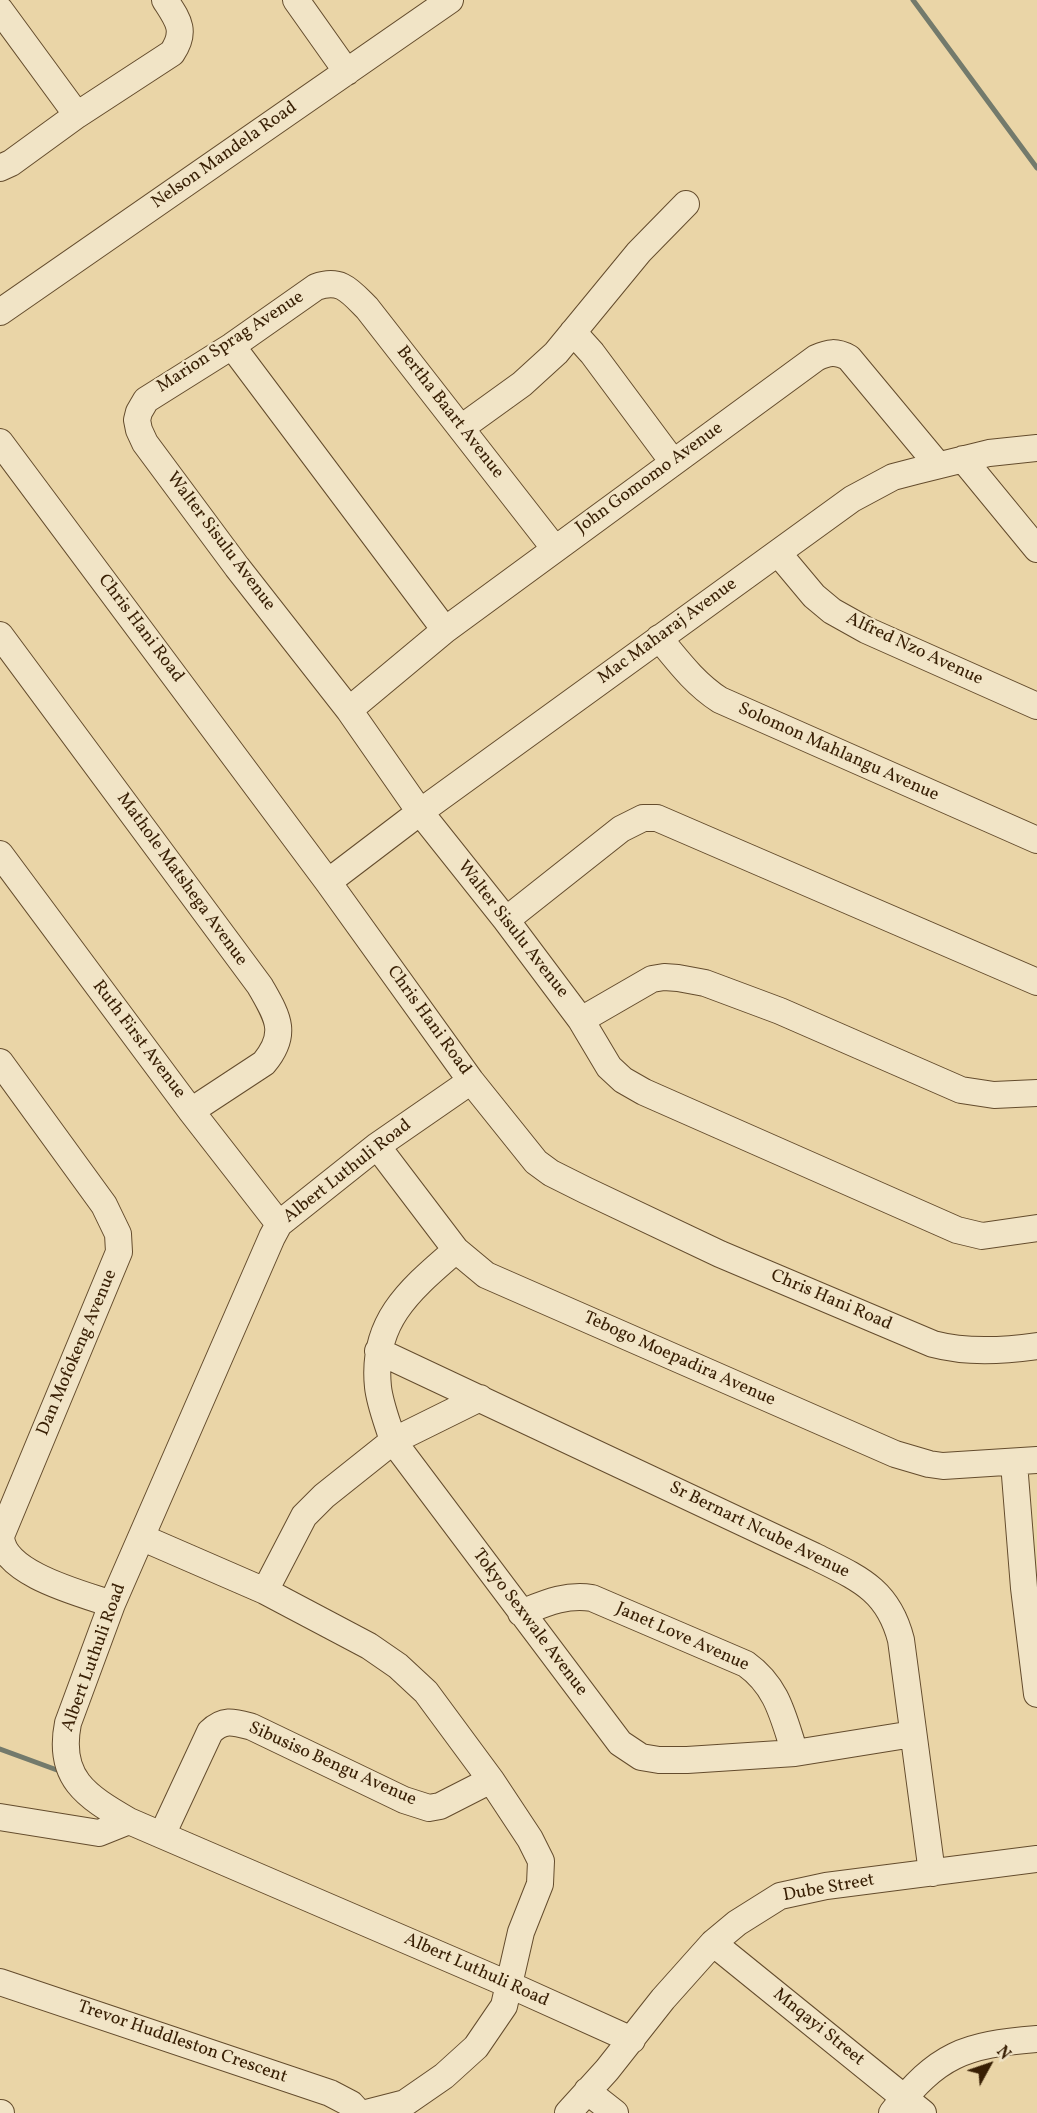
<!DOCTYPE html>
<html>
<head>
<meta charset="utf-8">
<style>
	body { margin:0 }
	#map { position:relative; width:1037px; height:2113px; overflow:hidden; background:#ead5a7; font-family:Vollkorn,serif }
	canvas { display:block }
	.north { position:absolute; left:959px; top:2035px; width:60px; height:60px; -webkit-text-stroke:4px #f1e4c6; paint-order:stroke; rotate:50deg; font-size:16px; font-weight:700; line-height:24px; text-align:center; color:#381f04 }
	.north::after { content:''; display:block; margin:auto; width:21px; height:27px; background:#381f04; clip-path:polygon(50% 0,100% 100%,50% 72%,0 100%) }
</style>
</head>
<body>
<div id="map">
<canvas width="1037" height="2113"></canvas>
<div class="north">N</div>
</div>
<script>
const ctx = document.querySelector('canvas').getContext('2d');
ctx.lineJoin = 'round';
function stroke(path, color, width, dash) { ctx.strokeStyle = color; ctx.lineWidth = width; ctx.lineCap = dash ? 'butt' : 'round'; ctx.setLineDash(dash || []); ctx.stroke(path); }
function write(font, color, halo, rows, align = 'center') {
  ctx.font = font + ' Vollkorn,serif'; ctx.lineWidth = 4.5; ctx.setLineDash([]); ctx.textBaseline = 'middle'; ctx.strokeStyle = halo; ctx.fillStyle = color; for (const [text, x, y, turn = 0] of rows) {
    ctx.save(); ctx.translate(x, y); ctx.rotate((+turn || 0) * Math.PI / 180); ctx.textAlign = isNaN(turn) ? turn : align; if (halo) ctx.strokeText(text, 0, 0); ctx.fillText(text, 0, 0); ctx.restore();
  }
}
const stream = new Path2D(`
	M913,0l124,168
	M0,1749l57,21`);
const minor = new Path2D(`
	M296,0l51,72
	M0,10l77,105
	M0,168l11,-5 66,-48 95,-62c15,-22 6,-33 -7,-53
	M0,312l450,-312
	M573,332l19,21 81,109
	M232,346l213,284
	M461,428l61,-44 34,-31 83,-101 47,-48
	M0,442l328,440 143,199 65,81 15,11 34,17 135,64 213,90c34,9 69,7 104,2
	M963,459l74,90
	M555,549l-188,-241c-17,-17 -26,-30 -51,-21l-84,59 -86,54 -7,12 -2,8 2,10 6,13 92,124 112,143 71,102 86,108 75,100 28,47 14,13 21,12 313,138 25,6 55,-8
	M778,553l36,43 18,15 34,19 171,76
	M0,635l260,351c17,30 29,47 4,77l-73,48
	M659,638c19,23 36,46 61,62l317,140
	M349,710l96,-80 371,-272c13,-6 20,-7 33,0l89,107
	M0,854l191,257 88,113
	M328,882l92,-70 432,-313 41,-22 23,-6 73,-18 48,-5
	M506,920l115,-91 22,-11h14l380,164
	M581,1020l71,-41 12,-2 14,1 27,5 75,28 181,79 33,5 43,-2
	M0,1062l104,143 14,29 1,18 -118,284c1,38 82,58 111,68
	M471,1081l-94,65 -98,78 -7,13 -160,367 -44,119c-11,55 18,73 61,98l381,164 122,55
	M377,1146l79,104 30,25 409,179 34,10 14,2 94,-6
	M456,1250c-45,39 -85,71 -78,137 2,18 10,37 15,54l227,302 21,14 18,3h28l108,-7 118,-19
	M378,1351l436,205c44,22 74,33 87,84l31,233
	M1014,1463l10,125 13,106
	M143,1538l122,53 104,55 29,20 28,26 65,88 39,59 11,22 -1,23 -19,48 -17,74 -28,41 -32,29 -39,27 -39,10
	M265,1591l39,-75 20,-20 69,-55 87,-43
	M521,1613c25,-10 45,-19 71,-15l154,66c32,23 37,53 49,89
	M0,1817l99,16 30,-12
	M162,1835l48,-103c14,-14 24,-10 42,-5l152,73 25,8 11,-2 51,-26
	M713,1943l210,170
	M0,1982l330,111 21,11 8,9
	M587,2091l28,22
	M0,2113h1
	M568,2113l39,-43 56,-71 50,-56 24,-20 43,-27 46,-10 211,-27
	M892,2113c46,-59 72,-68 145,-74`);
const streetNames = [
	["Nelson Mandela Road",225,156,-35],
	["Marion Sprag Avenue",231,343,-33],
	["Bertha Baart Avenue",449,413,52],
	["John Gomomo Avenue",650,479,-36],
	["Walter Sisulu Avenue",220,542,53],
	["Chris Hani Road",140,629,53],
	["Mac Maharaj Avenue",668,632,-36],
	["Alfred Nzo Avenue",914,650,25],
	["Solomon Mahlangu Avenue",838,753,24],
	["Mathole Matshega Avenue",181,880,54],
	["Walter Sisulu Avenue",512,930,52],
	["Chris Hani Road",428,1021,54],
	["Ruth First Avenue",138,1040,53],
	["Albert Luthuli Road",348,1172,-38],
	["Chris Hani Road",831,1301,23],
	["Dan Mofokeng Avenue",78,1353,-67],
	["Tebogo Moepadira Avenue",679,1360,24],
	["Sr Bernart Ncube Avenue",759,1531,26],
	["Tokyo Sexwale Avenue",529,1623,53],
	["Janet Love Avenue",682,1638,24],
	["Albert Luthuli Road",95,1658,-70],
	["Sibusiso Bengu Avenue",332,1765,24],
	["Dube Street",829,1889,-10],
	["Albert Luthuli Road",476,1971,24],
	["Mnqayi Street",818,2028,39],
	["Trevor Huddleston Crescent",182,2043,19]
];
stroke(stream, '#737a6c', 5);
stroke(minor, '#644c2d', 28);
stroke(minor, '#f1e4c6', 26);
write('18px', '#381f04', '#f1e4c6', streetNames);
</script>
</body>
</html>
